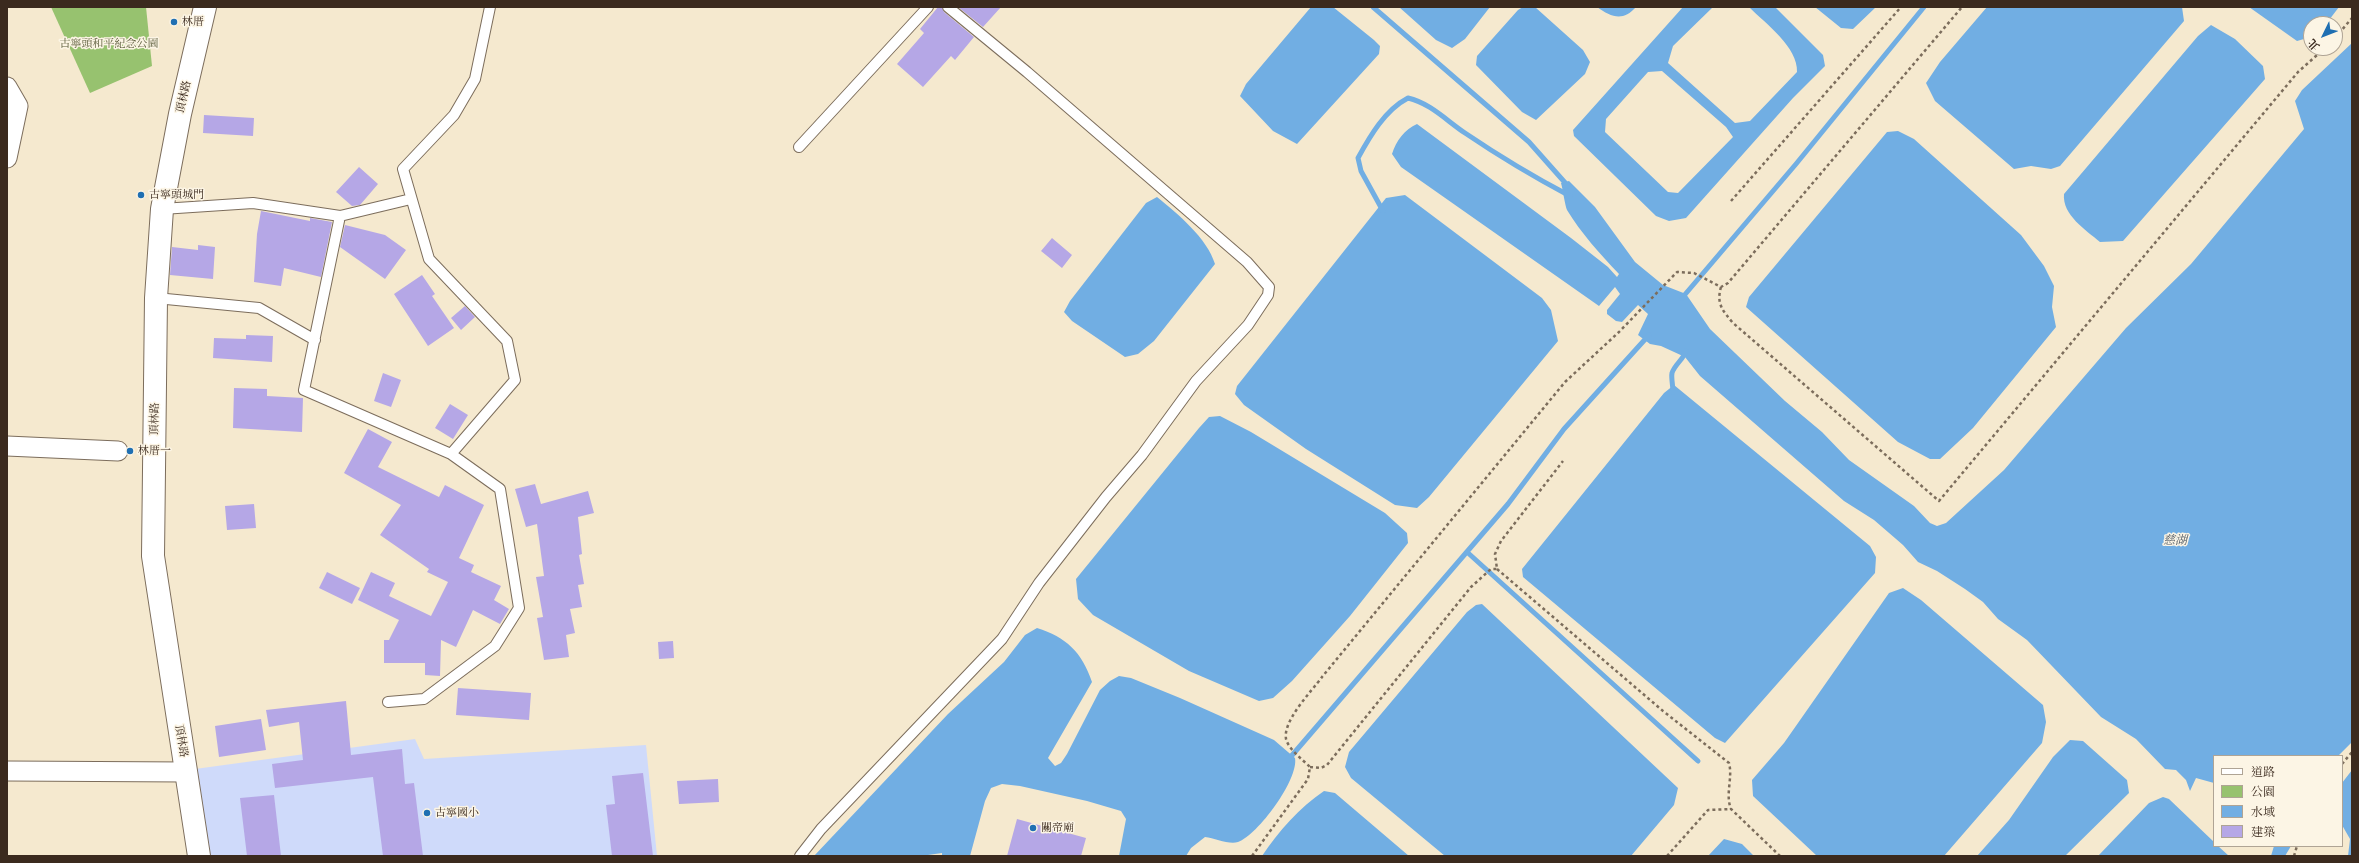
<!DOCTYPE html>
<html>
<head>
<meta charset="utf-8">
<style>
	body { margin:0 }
	#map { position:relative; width:2359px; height:863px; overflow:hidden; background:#f5e9cf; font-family:"Old Standard TT","Noto Serif TC",serif }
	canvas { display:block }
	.frame { position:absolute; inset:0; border:8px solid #3b2a1e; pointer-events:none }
	.legend { position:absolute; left:2213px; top:755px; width:130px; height:92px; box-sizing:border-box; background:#fcf5e5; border:1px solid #afa495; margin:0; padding:5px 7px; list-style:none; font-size:12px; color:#3b2a1e }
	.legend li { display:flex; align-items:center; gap:8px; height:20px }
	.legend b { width:20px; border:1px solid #afa495 }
	.north { position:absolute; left:2303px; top:16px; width:40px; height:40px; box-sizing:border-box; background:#fcf5e5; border:1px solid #afa495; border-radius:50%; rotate:227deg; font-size:11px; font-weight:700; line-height:16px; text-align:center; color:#3b2a1e }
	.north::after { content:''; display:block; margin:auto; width:14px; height:18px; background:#1f6fb2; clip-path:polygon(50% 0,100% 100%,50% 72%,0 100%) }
</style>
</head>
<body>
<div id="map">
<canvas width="2359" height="863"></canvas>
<div class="frame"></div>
<ul class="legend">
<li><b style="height:5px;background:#fff"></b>道路</li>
<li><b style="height:11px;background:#97c26f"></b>公園</li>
<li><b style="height:11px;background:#71aee3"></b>水域</li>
<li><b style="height:11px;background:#b5a7e6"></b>建築</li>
</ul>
<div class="north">北</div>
</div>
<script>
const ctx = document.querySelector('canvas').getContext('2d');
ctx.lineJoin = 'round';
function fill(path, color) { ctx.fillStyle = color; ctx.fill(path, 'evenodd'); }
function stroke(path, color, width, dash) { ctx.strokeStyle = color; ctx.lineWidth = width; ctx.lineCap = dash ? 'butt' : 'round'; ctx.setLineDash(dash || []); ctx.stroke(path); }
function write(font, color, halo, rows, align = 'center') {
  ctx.font = font + ' "Old Standard TT","Noto Serif TC",serif'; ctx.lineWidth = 3; ctx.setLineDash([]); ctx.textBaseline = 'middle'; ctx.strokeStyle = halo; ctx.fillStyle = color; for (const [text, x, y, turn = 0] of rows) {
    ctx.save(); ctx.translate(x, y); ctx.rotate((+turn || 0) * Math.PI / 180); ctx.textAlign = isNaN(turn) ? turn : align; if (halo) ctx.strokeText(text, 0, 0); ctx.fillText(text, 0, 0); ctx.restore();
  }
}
const built = new Path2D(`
	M415,739l9,20 222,-14 11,111h-448l-14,-87z`);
const green = new Path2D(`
	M51,7h95l6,59 -62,27z`);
const water = new Path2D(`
	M1311,7h22l41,33 6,6 -1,8 -82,90 -24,-13 -33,-35 6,-12z
	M1399,7h91l-25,32 -13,9 -16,-8z
	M1523,7h12l48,43 7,12 -5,12 -49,46 -14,-8 -46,-47 1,-9 41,-46z
	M1597,7h39c-13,15 -25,10 -39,0z
	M1683,7h30l-40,39 -5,17 67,60 15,-2 47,-49c1,-25 -31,-48 -48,-65h26l48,48 2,11 -32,32 -107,120 -17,3 -13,-5 -82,-80 -1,-6zM1662,71l64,56 7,10 -55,56 -10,-1 -63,-60 1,-13 42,-47z
	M1815,7h61l-23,22 -12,-1z
	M1987,7h195l2,14 -124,145 -9,3 -20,-3 -17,3 -79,-68 -9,-18 14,-21z
	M2249,7h90l-13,17h-15v13l-14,4z
	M2211,25l24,14 28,27 2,13 -142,162 -23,1c-14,-12 -38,-27 -36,-48l134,-158z
	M2352,43v699l-14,14h-124v27l-18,-5 -6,13 -4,-11 -10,-10 -11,-1 -29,-30 -35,-22 -74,-77 -29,-21 -15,-17 -18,-13 -28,-18 -19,-9 -15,-17 -29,-25 -30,-19 -144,-125 -15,-19 -24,-11 -11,-2 -12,-9 10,-21 -10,-9 -16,17 -6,-1 -9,-7v-4l13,-16 -5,-7 -16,19 -198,-139 -9,-13c4,-13 13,-25 25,-30l154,114 37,29 9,10 2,-3c-19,-20 -38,-41 -52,-64 -2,-4 -4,-20 -6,-27l8,-2 26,26 40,55 28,23 23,9 24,35 75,72 37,31 27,28 65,46 16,17 7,3 9,-3 58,-53 122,-142 65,-64 113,-135 -9,-28 7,-11z
	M1898,131l16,8 107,96 23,31 10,20 -2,21 4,20 -83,101 -33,31h-10l-32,-17 -152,-135 3,-10 138,-165z
	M1405,195l137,103 9,12 7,31 -129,156 -12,11 -22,-3 -89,-56 -62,-44 -9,-11 2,-8 149,-188z
	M1157,197c21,17 50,41 58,67l-61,77 -16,13 -13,3 -53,-36 -8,-9 6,-11 76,-98z
	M1674,385l196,161 6,11 -1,16 -150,170 -10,-5 -192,-161 -1,-8 142,-176z
	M1220,416l31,16 134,81 22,20 1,10 -58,73 -58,65 -19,17 -14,3 -70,-30 -96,-56 -15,-16 -2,-20 123,-151 10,-11z
	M1903,588l18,12 122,105 3,17 -4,21 -98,113h-127l-64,-60 -1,-16 32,-37 105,-150z
	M1482,604l196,184 -4,17 -43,51h-186l-94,-78 -6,-11 4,-15 118,-140 9,-7z
	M1037,628c29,9 45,24 55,54l-44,76 7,8 6,-3 6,-9 33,-64 10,-9 9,-5 12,2 49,20 94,42 21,18c4,21 -37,77 -57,84 -9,3 -23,-4 -33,-5l-14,11 -5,8h-67l7,-37 -5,-8 -34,-10 -67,-15 -18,-2 -11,4 -6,13 -15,55h-28v-3l-21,3h-107l134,-142 56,-52 21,-27z
	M2070,740l13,1 44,39 2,13 -64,63h-88l32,-36 44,-63z
	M2352,770v86h-4l2,-17 -8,-14v-42z
	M1324,791l11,2 74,63h-147c16,-24 38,-49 62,-65z
	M2163,797l6,2 45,43v4h4l11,10h-131l51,-53z
	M1724,839l18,5 12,12h-46z
	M2274,846h17l-6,10h-14z`);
const stream = new Path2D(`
	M1373,7l156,135 39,44
	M1383,211l-22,-40 -3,-13c12,-22 27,-48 50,-60 22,5 39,23 57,35 34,23 69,44 105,63
	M1682,298l114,-134 128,-157
	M1673,392c0,-6 -2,-14 -1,-19 3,-9 11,-13 14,-22
	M1467,552l231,209
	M1288,760l220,-256 56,-75 85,-94`);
const building = new Path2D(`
	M938,7h4l2,5 30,25 -19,23 -4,-4 -28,31 -26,-23 27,-31 -4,-4z
	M958,7h43l-18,20z
	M204,115l50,3 -1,18 -50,-3z
	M359,167l19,17 -18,21 -8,1 -16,-14z
	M261,211l49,10v-3l22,4 -11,55 -37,-9 -3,18 -27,-4 3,-48z
	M345,225l40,10 21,15 -21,29 -45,-32z
	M1052,238l20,17 -10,13 -21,-17z
	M198,245l17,2 -2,32 -43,-4 2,-28 26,3z
	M422,275l13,19 -3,2 22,32 -26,18 -34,-52z
	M465,306l10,11 -14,13 -10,-12z
	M246,335l27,1 -1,26 -59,-4 1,-20 32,1z
	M383,373l18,7 -10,27 -17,-6z
	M234,388l33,1v7l36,2 -1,34 -69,-4z
	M450,404l18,11 -15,24 -18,-11z
	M368,429l24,13 -14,25 61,30 6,-12 39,20 -25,53 15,7 -3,7 30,14 -7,14 15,9 -9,15 -27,-14 -17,37 -15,-7 -1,36 -15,-1v-12h-41v-23h5l10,-20 -41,-20 13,-28 24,11 -6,13 42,20 17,-34 -21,-10 2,-3 -49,-34 21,-30 -57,-32z
	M535,484l6,20 47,-13 6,22 -16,4 4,37 -3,1 5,29 -6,1 4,22 -12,2 5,24 -9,2 3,22 -25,3 -7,-42 6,-1 -7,-40 8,-1 -7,-52 -11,3 -11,-38z
	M254,504l2,24 -29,2 -2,-24z
	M327,572l33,16 -8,16 -33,-16z
	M673,641l1,17 -15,1 -1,-17z
	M458,688l73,5 -2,27 -73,-5z
	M346,701l5,54 51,-6 3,35 9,-1 9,73h-40l-10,-79 -98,11 -3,-24 31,-4 -4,-38 -30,5 -3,-17z
	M261,719l5,31 -47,7 -4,-31z
	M643,773l10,83h-41l-6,-51 9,-1 -3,-28z
	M718,779l1,23 -40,2 -2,-23z
	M274,795l7,61h-34l-7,-58z
	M1017,819l69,19 -5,18h-74z`);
const path = new Path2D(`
	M2335,38l17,-20
	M1731,201l170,-194
	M1721,287c-5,17 2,24 12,36l206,178 359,-429 27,-24
	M1497,569l166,142 66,52c4,15 -4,31 2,46l49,47
	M2342,764l10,-12
	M1310,767l11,1 6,-3 144,-178 20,-18h6l-2,-15 6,-13 62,-80
	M1252,856l56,-77 2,-12c-7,-7 -18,-15 -23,-25 -8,-18 25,-51 35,-65l243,-295 54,-50 58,-60 17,1 27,14 7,-4 234,-276
	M1667,856l41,-46 23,-1
	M2294,856l3,-10`);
const service = new Path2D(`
	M799,147l129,-140
	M162,209l91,-6 87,13 71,-17
	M340,216l-36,174 147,64
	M156,298l103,10 56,32
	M388,702l36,-3 71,-53 24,-38 -19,-119 -49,-35 64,-74 -8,-39 -78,-82 -26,-90 51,-54 21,-36 15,-72
	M800,856l21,-27 181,-190 37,-56 67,-86 36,-42 54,-74 52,-56 20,-30 1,-8 -22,-25 -220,-190 -79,-65`);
const minor = new Path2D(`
	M7,87l11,19 -11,52
	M7,446l111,5
	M7,771l179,1`);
const secondary = new Path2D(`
	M199,856l-46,-300 3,-258 6,-89 18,-95 25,-107`);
const markers = [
	[174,22,4,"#1f6fb2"],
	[141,195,4,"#1f6fb2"],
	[130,451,4,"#1f6fb2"],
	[427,813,4,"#1f6fb2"],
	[1033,828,4,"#1f6fb2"]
];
const poiNames = [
	["林厝",182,22],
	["古寧頭城門",149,195],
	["林厝一",138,451],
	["古寧國小",435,813],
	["關帝廟",1041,828]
];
const parkNames = [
	["古寧頭和平紀念公園",109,44]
];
const streetNames = [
	["頂林路",184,97,-77],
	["頂林路",155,419,-89],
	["頂林路",181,741,81]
];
const waterNames = [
	["慈湖",2175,541]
];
fill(built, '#cfdafa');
fill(green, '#97c26f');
fill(water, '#71aee3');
stroke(stream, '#71aee3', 5);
fill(building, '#b5a7e6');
stroke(service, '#7c6d5c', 12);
stroke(minor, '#7c6d5c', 21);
stroke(secondary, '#7c6d5c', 24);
stroke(path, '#7c6d5c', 2.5, [3, 3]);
stroke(service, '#fff', 10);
stroke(minor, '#fff', 19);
stroke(secondary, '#fff', 22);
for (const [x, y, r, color] of markers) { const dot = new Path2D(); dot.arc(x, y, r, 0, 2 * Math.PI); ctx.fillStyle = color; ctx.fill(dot); stroke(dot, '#fcf5e5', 1.5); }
write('11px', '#3b2a1e', '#fcf5e5', poiNames, 'left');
write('11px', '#575836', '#fcf5e5', parkNames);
write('11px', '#3b2a1e', '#fcf5e5', streetNames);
write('italic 12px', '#4e5863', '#fcf5e5', waterNames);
</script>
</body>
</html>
